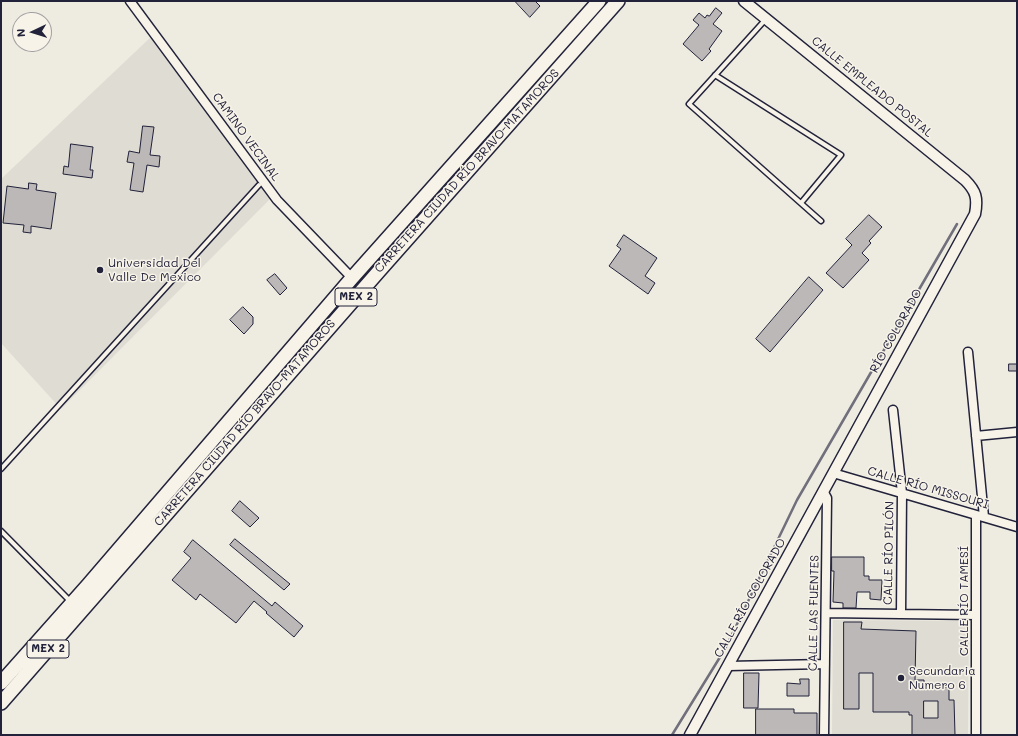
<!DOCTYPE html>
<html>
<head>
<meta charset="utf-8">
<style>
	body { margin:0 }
	#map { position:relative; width:1018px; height:736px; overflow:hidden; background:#eeebe1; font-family:Mali,sans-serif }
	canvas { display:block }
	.frame { position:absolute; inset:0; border:2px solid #22223b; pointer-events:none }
	.north { position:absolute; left:12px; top:12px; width:40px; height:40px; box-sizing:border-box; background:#f7f3e8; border:1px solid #a29fa3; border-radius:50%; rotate:266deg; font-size:11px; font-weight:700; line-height:16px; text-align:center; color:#22223b }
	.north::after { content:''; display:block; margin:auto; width:14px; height:18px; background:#22223b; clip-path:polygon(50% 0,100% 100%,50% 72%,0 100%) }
</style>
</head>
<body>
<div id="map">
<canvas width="1018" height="736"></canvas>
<div class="frame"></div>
<div class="north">N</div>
</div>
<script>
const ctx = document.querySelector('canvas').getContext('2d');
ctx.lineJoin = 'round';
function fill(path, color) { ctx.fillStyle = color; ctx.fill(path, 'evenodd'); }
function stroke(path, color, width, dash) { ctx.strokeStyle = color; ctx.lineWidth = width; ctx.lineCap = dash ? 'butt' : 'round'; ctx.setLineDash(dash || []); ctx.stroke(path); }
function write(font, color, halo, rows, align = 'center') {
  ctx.font = font + ' Mali,sans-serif'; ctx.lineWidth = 3; ctx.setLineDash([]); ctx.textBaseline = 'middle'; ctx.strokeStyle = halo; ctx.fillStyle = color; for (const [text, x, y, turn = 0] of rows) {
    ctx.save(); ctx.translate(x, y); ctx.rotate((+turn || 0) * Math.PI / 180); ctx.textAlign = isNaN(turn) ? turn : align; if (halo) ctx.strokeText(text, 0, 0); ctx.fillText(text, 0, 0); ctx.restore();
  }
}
const built = new Path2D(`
	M153,35l118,163 -210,211 -60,-66v-164z
	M833,620l136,1 -1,114h-136z`);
const stream = new Path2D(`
	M672,735l53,-86 72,-149 160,-276`);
const building = new Path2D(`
	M515,1h20l5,5 -10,11z
	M716,8l6,5 -9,11 9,7 -13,18 2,2 -9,10 -19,-17 16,-19 -6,-5 6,-7 6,5 2,-3 2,1z
	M143,126l11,1 -4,28 10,1 -1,11 -12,-2 -4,27 -13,-2 4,-27 -7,-1 2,-11 10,2z
	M71,144l22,3 -3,23h3l-1,8 -29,-4 1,-8 4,1z
	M29,183l8,1 -1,6 20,3 -5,36 -20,-3v7l-8,-1 1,-7 -21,-2 4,-37 21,3z
	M869,215l13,12 -13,14 2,2 -9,10 7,7 -26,28 -17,-15 26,-28 -6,-6z
	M624,235l33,23 -12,18 10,7 -7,11 -39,-28 12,-17 -4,-3z
	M275,274l12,14 -7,7 -13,-15z
	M809,277l14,13 -53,62 -14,-13z
	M243,307l10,10v7l-9,10 -14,-14z
	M1009,364h8v7h-8z
	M240,501l19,17 -9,9 -18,-16z
	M235,539l55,45 -6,6 -54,-45z
	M193,540l79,66 3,-4 28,24 -9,11 -28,-24 1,-1 -13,-11 -18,22 -36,-29 -4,6 -24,-20 19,-22 -7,-6z
	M832,557h32v19h5v4h13l-1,20 -11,-1v-7h-13l-1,16h-13v-5l-10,-1 1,-31h-2z
	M844,622h18l-1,7 55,2 -1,49h9v7h25v13h5l1,35h-43v-20h-3v-3h-36v-39h-14v36h-15zM924,701h14v17h-14z
	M744,673h15l-1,35h-14z
	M800,679h9v17h-22v-13l13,1z
	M756,709h38v4h23v22h-61z`);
const service = new Path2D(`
	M766,19l-77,85 132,117
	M715,75l126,80 -40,48
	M1,469l258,-284
	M1,531l70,71`);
const minor = new Path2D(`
	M130,1l147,199 75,78
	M968,352l16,165
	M893,410l9,83 -1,121
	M976,436l41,-4
	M833,473l184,54
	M823,491l4,7 -3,237
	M976,515v220
	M826,613l150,2
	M728,666l97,-2`);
const tertiary = new Path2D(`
	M690,735l285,-521c3,-16 1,-23 -10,-34l-221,-179`);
const trunk = new Path2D(`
	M1,683l87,-98 264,-307 247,-277
	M1,703l378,-432 239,-270`);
const markers = [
	[100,270,4,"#22223b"],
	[901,678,4,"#22223b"]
];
const shields = [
	[356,297,42],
	[48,649,42]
];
const shieldNames = [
	["MEX 2",356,297],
	["MEX 2",48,649]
];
const streetNames = [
	["CALLE EMPLEADO POSTAL",872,87,39],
	["CAMINO VECINAL",246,137,54],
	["CARRETERA CIUDAD RÍO BRAVO-MATAMOROS",467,171,-48],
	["RÍO COLORADO",896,331,-61],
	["CARRETERA CIUDAD RÍO BRAVO-MATAMOROS",245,423,-49],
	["CALLE RÍO MISSOURI",928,488,16],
	["CALLE RÍO PILÓN",889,553,-89],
	["CALLE RÍO COLORADO",750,598,-61],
	["CALLE RÍO TAMESÍ",964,601,-90],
	["CALLE LAS FUENTES",814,613,-89]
];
const poiNames = [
	["Universidad Del",108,263],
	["Valle De Mexico",108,277],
	["Secundaria",909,671],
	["Numero 6",909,685]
];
fill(built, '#dfdcd4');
stroke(stream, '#716f7b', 2.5);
fill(building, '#bbb8b7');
stroke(building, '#22223b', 1);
stroke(service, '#22223b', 7);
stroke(minor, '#22223b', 11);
stroke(tertiary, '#22223b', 13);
stroke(trunk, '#22223b', 16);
stroke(service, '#f7f3e8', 4);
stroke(minor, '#f7f3e8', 8);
stroke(tertiary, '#f7f3e8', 10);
stroke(trunk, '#f7f3e8', 13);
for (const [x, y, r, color] of markers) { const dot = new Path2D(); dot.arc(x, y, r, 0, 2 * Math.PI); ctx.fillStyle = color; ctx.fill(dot); stroke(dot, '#f7f3e8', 1.5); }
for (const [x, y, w] of shields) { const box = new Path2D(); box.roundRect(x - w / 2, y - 9, w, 18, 3); ctx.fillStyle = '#f7f3e8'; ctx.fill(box); stroke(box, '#22223b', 1); }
write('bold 11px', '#22223b', null, shieldNames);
write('12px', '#22223b', '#f7f3e8', streetNames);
write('12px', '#22223b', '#f7f3e8', poiNames, 'left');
</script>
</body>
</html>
